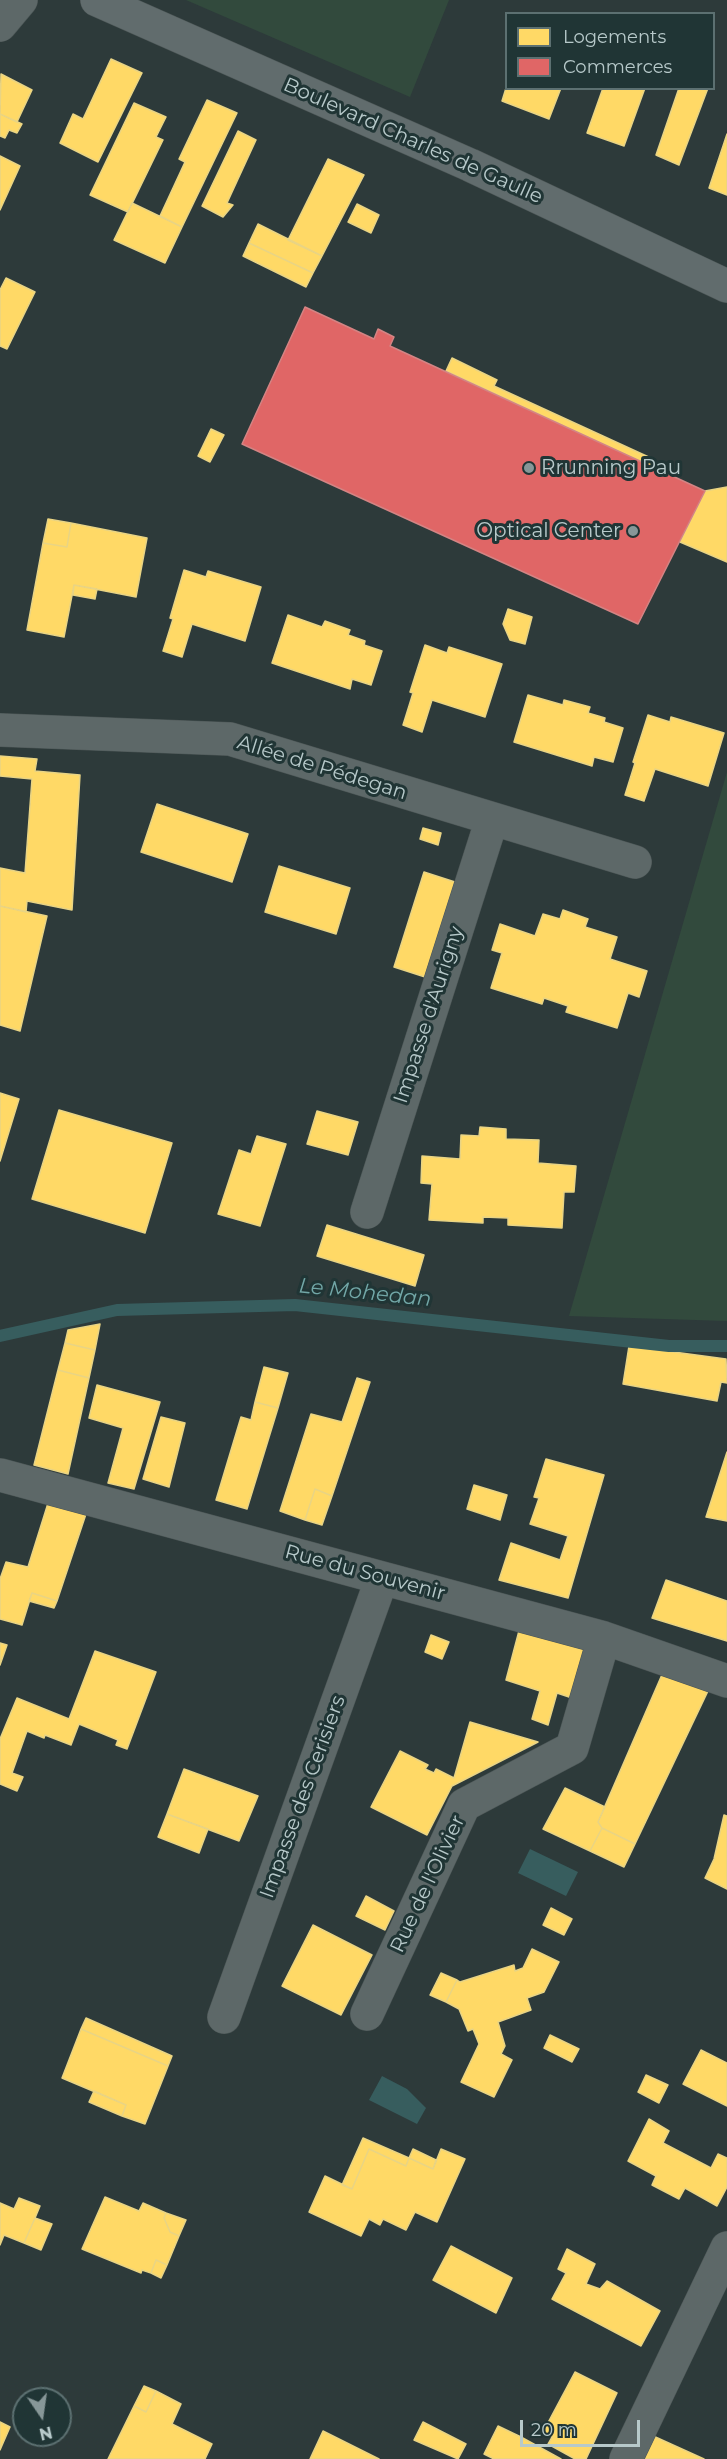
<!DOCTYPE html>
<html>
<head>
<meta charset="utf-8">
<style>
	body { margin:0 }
	#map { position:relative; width:727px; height:2459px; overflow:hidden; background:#2d3a3a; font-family:Montserrat,sans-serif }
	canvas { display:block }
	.legend { position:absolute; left:505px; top:12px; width:210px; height:78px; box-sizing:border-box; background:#203535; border:2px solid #5c7071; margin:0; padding:8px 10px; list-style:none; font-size:18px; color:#b7c9ca }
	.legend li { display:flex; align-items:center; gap:12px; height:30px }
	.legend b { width:30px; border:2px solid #5c7071 }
	.north { position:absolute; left:12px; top:2387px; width:60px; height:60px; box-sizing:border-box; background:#203535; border:2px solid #5c7071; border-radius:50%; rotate:167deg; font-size:16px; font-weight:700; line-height:24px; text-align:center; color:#b7c9ca }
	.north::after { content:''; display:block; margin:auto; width:21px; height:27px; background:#879798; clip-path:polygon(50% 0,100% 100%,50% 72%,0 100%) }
	.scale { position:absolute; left:520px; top:2420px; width:120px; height:27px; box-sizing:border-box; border:3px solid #b7c9ca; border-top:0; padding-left:8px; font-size:18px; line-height:21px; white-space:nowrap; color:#b7c9ca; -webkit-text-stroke:4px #203535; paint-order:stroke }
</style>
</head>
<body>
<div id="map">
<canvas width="727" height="2459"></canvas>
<ul class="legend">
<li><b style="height:16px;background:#ffd966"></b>Logements</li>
<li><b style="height:16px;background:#e06666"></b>Commerces</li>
</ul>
<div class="north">N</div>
<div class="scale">20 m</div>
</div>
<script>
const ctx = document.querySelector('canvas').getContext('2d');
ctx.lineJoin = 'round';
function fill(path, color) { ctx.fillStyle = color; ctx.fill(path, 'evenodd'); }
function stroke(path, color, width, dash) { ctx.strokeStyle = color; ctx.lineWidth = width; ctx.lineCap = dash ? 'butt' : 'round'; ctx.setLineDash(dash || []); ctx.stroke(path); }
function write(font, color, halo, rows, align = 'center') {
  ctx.font = font + ' Montserrat,sans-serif'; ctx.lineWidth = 6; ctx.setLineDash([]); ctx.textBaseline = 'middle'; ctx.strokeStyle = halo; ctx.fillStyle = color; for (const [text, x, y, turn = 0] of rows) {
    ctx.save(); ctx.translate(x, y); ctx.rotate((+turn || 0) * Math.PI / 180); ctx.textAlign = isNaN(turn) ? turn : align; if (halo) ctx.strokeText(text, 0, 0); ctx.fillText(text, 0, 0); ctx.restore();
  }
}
const green = new Path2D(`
	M186,0h263l-39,97z
	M727,772v549l-158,-5z`);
const water = new Path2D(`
	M530,1849l48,23 -12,24 -48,-23z
	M382,2076l25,13 19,19 -9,16 -48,-24z`);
const homes = new Path2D(`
	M111,59l31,14 -44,89 -38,-19 13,-29 10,5z
	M1,74l31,16 -15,32 -17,-8z
	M506,88h55l-12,31 -47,-18z
	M603,88h42l-21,58 -37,-13z
	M679,88h29l-29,77 -23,-10z
	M207,100l30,13 -55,114 -22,-11 25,-54 -6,-3z
	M134,103l32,14 -10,20 7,3 -35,72 -38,-17z
	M0,114l22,10 -5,9 -8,-3 -4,8 -5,-2z
	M238,131l18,9 -29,63 6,2 -10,12 -21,-11z
	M727,134v61l-18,-7z
	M0,156l20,10 -20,44z
	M328,159l36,16 -42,81 -34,-16z
	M132,203l50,24 -17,36 -51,-23z
	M357,204l22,11 -8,18 -23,-11z
	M258,224l64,32 -9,17 -64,-30z
	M249,243l64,30 -7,14 -63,-31z
	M6,278l29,14 -28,57 -7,-3v-56z
	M452,358l45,22 -3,6 159,73 -3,7 -204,-95z
	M211,429l13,6 -14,27 -12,-6z
	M727,487v75l-47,-20 25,-51z
	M48,519l23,4 -4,24 -24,-4z
	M71,523l76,15 -11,59 -62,-12 -10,52 -37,-7 16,-87 24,4z
	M184,570l22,7 2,-6 53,16 -16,54 -53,-17 -10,33 -19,-6 10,-32 -3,-1z
	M74,585l23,4 -2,10 -22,-4z
	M508,609l24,8 -7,27 -15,-4 -7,-16z
	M288,615l34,12 3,-6 25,9 -2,5 17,6 -1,4 18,6 -11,34 -19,-6 -2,10 -78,-26z
	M425,645l22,8 2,-6 53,17 -17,53 -53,-17 -10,32 -19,-7 10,-32 -3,-1z
	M528,695l35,10 1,-5 26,7 -2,6 17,5 -1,4 19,6 -10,34 -19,-5 -2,9 -78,-24z
	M648,715l22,7 1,-5 53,16 -16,53 -53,-17 -11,32 -19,-6 10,-32 -2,-1z
	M0,756l37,3 -2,12 45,4 -8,135 -45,-9 -1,11 -26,-6v-38l25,5 7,-94 -32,-3z
	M157,804l91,30 -16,48 -91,-30z
	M423,828l18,5 -3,12 -18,-6z
	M279,866l71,22 -14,46 -71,-22z
	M424,872l31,10 -30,95 -31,-10z
	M0,906l47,10 -27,115 -20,-6z
	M563,910l25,9 -3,8 32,10 -7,22 37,12 -8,26 -11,-4 -11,35 -51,-16 2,-6 -24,-8 -2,6 -51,-16 11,-35 -10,-3 8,-26 35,12 8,-22 17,5z
	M0,1093l19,6 -19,62z
	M59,1110l113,33 -27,90 -113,-34z
	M317,1111l41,11 -10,33 -41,-11z
	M480,1127l26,2v10l33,1 -1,23 38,3 -2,26h-10l-2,36 -54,-3v-7l-25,-1v6l-54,-3 3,-36 -11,-1 1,-27 38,3 1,-24 18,1z
	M257,1136l29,8 -26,82 -42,-12 21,-64 12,4z
	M327,1225l97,30 -9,31 -98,-30z
	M100,1324l-5,26 -30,-7 3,-13z
	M65,1343l30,7 -6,28 -31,-8z
	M629,1346l97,13 1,24 -6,-1 -4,19 -94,-17z
	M264,1367l24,6 -10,35 -23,-6z
	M58,1370l31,8 -21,96 -34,-9z
	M357,1378l13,4 -38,114 -17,-7 -10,31 -25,-9 31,-97 31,8z
	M97,1385l63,17 -26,87 -26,-6 15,-55 -34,-10z
	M255,1402l23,6 -31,101 -31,-9 25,-83 10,3z
	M161,1417l24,6 -16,64 -26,-8z
	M727,1452v69l-21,-4z
	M546,1459l58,16 -36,123 -69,-18 12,-37 49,17 8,-24 -38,-12 9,-26 -5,-1z
	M474,1485l33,10 -7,25 -33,-11z
	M315,1489l17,7 -10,29 -17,-5z
	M49,1500l38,11 -30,90 -25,-8 -10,32 -22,-6v-40l6,-17 22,5z
	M666,1580l61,21v40l-75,-23z
	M32,1593l25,8 -3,7 -25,-7z
	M520,1627l68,19 -16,52 -15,-5 -9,32 -16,-6 8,-28 -34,-11z
	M431,1635l18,7 -7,17 -17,-7z
	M0,1643l7,2 -7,20z
	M95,1651l61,21 -29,77 -11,-4 2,-5 -39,-16 -8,21 -26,-10 -1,3 -17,-7 -15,42 11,4 -6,14 -17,-7v-45l17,-41 52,21z
	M664,1670l44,21 -73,153 -33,-16 -4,-6z
	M470,1722l68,20 -86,44 -25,49 -56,-28 29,-56 28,14 -3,4 9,4 2,-4 18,9z
	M184,1769l74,27 -19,45 -72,-27z
	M565,1788l40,19 -7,15 4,6 -12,23 -47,-22z
	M167,1814l41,15 -9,24 -41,-16z
	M724,1815l3,1v73l-22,-11 9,-19z
	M602,1828l33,16 -11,23 -34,-16z
	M366,1896l28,15 -9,19 -29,-14z
	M551,1908l21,11 -8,16 -21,-10z
	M313,1925l59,30 -31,60 -59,-29z
	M532,1949l27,13 -15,30 -17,6 4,12 -33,12 7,24 -4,8 11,6 -18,37 -33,-15 18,-38 -6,-15 -5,2 -9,-22 -13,-7 11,-22 3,2 54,-17 1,6 8,-3z
	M441,1973l16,7 -11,22 -16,-7z
	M86,2018l86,38 -4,10 -87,-37z
	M81,2029l87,37 -23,58 -23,-8 4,-11 -64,-27z
	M550,2035l29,14 -7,13 -28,-14z
	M701,2050l26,13v43l-44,-22z
	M646,2075l22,10 -9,18 -21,-11z
	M94,2091l32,14 -4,11 -33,-14z
	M649,2119l20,12 -6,12 48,25 7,-14 9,4v29l-10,19 -32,-18 -6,11 -27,-14 4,-9 -28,-15z
	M363,2138l46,20 -3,8 -37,-17 -17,40 -10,-4z
	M369,2149l37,17 3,-8 24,11 8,-20 24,10 -28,63 -22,-10 -9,18 -23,-11 -3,6 -11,-6 -8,17 -52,-24 16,-36 27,13z
	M413,2149l23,11 -3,9 -24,-11z
	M105,2197l34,14 4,-8 23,10 -2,5 6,14 9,4 -12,29 -11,-5 -5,13 -9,-3 -1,3 -59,-24z
	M19,2198l21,8 -5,12 -11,25 -20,-8 -4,10v-42l14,6z
	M166,2213l20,7 -7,16 -9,-4 -6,-14z
	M35,2218l17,6 -11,26 -17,-7z
	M451,2246l61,32 -16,35 -63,-33z
	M567,2249l28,15 -9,20 14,5 7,-8 53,30 -19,35 -89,-47 14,-26 -8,-4z
	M156,2260l11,5 -6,13 -10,-5z
	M575,2372l42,21 -31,66h-11l-27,-15 4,-7 -9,-5z
	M144,2386l12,5 -10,21 -12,-6z
	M156,2391l25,13 -9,20 40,20 -7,15h-97l26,-53 12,6z
	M0,2422l10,5 -10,23z
	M423,2422l43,22 -8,15 -44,-19z
	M498,2426l23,11 40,22h-67l-10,-5z
	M323,2431l56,28h-69z
	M651,2435l53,24h-65z`);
const shops = new Path2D(`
	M305,307l69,32 4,-10 16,8 -4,9 315,145 -67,133 -396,-180z`);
const stream = new Path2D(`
	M0,1336l117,-26 178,-5 374,41h58`);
const minor = new Path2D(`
	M0,25l21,-25
	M0,730l230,9 405,123
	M367,1212l125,-393
	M0,1475l604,163 123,43
	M367,2014l97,-209 108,-57 32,-110
	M224,2017l158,-439
	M626,2459l101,-211`);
const secondary = new Path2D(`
	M97,0l373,165 257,121`);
const markers = [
	[529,468,6,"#879798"],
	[633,531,6,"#879798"]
];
const streetNames = [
	["Boulevard Charles de Gaulle",413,141,24],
	["Allée de Pédegan",322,768,17],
	["Impasse d'Aurigny",429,1015,-72],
	["Rue du Souvenir",365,1573,15],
	["Impasse des Cerisiers",303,1797,-70],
	["Rue de l'Olivier",428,1884,-65]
];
const poiNames = [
	["Rrunning Pau",541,468],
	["Optical Center",621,531,"right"]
];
const waterNames = [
	["Le Mohedan",365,1293,6]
];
fill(green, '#324a3d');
fill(water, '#375d5e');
fill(homes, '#ffd966');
stroke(homes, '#e9d484', 1.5);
fill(shops, '#e06666');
stroke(shops, '#d48484', 1.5);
stroke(stream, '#375d5e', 12);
stroke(minor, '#4c5656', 34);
stroke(secondary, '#4c5656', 34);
stroke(minor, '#5d6868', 33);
stroke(secondary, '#616c6d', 33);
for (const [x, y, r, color] of markers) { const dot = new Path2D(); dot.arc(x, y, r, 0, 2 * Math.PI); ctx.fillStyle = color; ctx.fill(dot); stroke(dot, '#203535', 2); }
write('20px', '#b7c9ca', '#203535', streetNames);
write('20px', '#b7c9ca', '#203535', poiNames, 'left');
write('italic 21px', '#72a7a7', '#203535', waterNames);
</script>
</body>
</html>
